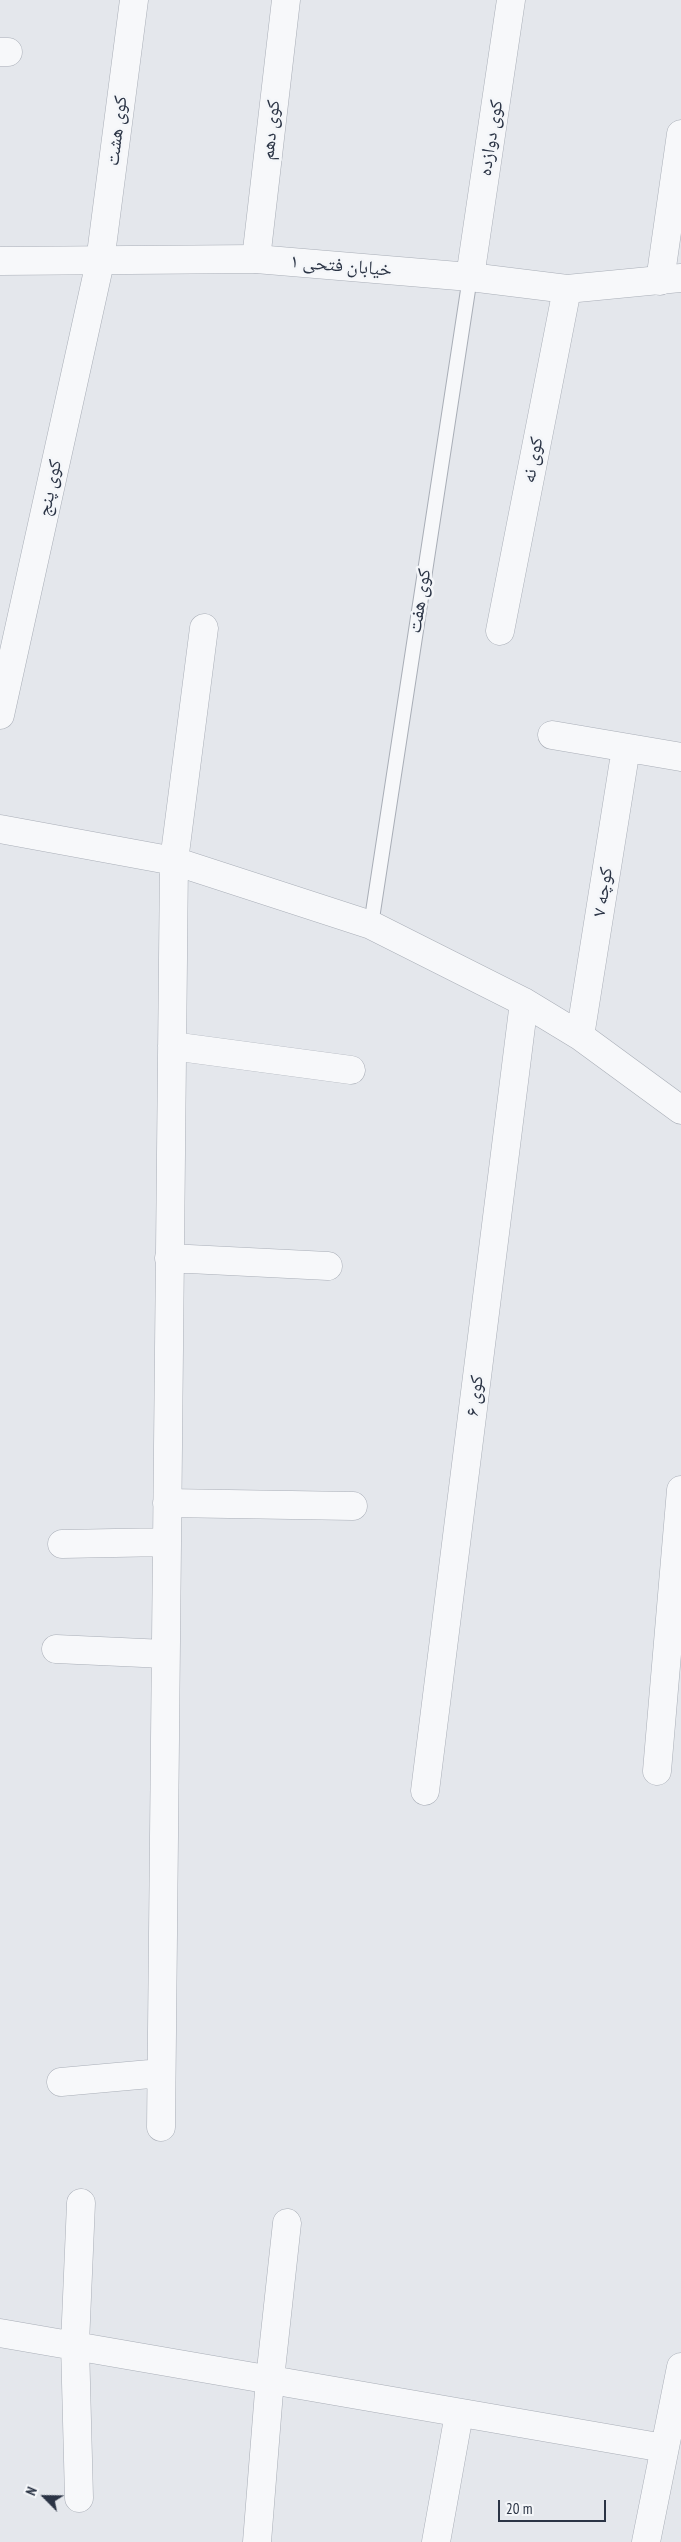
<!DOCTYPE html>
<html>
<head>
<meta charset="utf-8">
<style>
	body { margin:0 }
	#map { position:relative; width:681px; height:2542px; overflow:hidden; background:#e4e7ec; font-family:"PT Sans Narrow",sans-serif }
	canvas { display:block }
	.north { position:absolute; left:20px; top:2472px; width:50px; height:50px; -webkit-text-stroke:4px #f4f6f9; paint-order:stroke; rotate:293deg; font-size:14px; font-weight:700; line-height:20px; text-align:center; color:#2b3445 }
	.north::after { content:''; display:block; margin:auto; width:18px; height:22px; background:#2b3445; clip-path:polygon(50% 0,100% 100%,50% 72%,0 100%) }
	.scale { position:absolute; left:498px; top:2500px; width:108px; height:22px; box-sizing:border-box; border:2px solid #2b3445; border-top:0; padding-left:6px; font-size:15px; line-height:18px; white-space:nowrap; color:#2b3445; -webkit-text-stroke:4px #f4f6f9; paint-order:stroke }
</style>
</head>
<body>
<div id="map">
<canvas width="681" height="2542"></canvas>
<div class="north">N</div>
<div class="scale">20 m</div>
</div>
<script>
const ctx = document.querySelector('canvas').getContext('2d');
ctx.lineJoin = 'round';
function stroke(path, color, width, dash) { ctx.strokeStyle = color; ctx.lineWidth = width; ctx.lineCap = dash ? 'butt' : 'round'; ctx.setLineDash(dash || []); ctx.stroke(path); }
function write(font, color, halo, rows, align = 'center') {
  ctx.font = font + ' "PT Sans Narrow","Noto Naskh Arabic",sans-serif'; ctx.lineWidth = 5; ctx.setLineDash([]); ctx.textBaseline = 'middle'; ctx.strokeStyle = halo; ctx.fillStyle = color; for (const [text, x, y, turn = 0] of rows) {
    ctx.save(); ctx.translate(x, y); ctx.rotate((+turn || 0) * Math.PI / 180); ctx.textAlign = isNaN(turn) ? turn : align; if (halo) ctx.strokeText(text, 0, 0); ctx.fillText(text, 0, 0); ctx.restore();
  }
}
const service = new Path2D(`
	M371,925l99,-648`);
const minor = new Path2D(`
	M0,52h8
	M256,259l30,-259
	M470,277l41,-277
	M660,281l21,-147
	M500,631l67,-342
	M0,715l100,-453 34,-262
	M552,735l129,22
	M0,829l174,32 197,64 153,77 56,34 101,74
	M580,1036l46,-288
	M172,1046l179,24
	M169,1258l159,8
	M167,1503l186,3
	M62,1544l105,-2
	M56,1649l109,5
	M657,1771l24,-281
	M425,1791l99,-789
	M61,2082l100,-9
	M161,2127l13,-1266 30,-233
	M0,2333l664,115
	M79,2498l-4,-154 6,-141
	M257,2542l13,-163 17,-156
	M436,2542l23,-128
	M646,2542l35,-175`);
const tertiary = new Path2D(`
	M0,261l256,-2 214,18 97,12 114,-11`);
const streetNames = [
	["کوی دهم",271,130,-84],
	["کوی هشت",117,131,-83],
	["کوی دوازده",491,138,-81],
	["خیابان فتحی ۱",341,266,5],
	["کوی نه",533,460,-79],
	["کوی پنج",50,488,-78],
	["کوی هفت",420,601,-81],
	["کوچه ۷",603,892,-81],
	["کوی ۶",475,1396,-83]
];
stroke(service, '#a9aeb7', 16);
stroke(minor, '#a9aeb7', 29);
stroke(tertiary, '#a9aeb7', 29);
stroke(service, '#f7f8fa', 14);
stroke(minor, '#f7f8fa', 28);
stroke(tertiary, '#f7f8fa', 28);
write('19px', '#2b3445', '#f4f6f9', streetNames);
</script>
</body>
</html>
